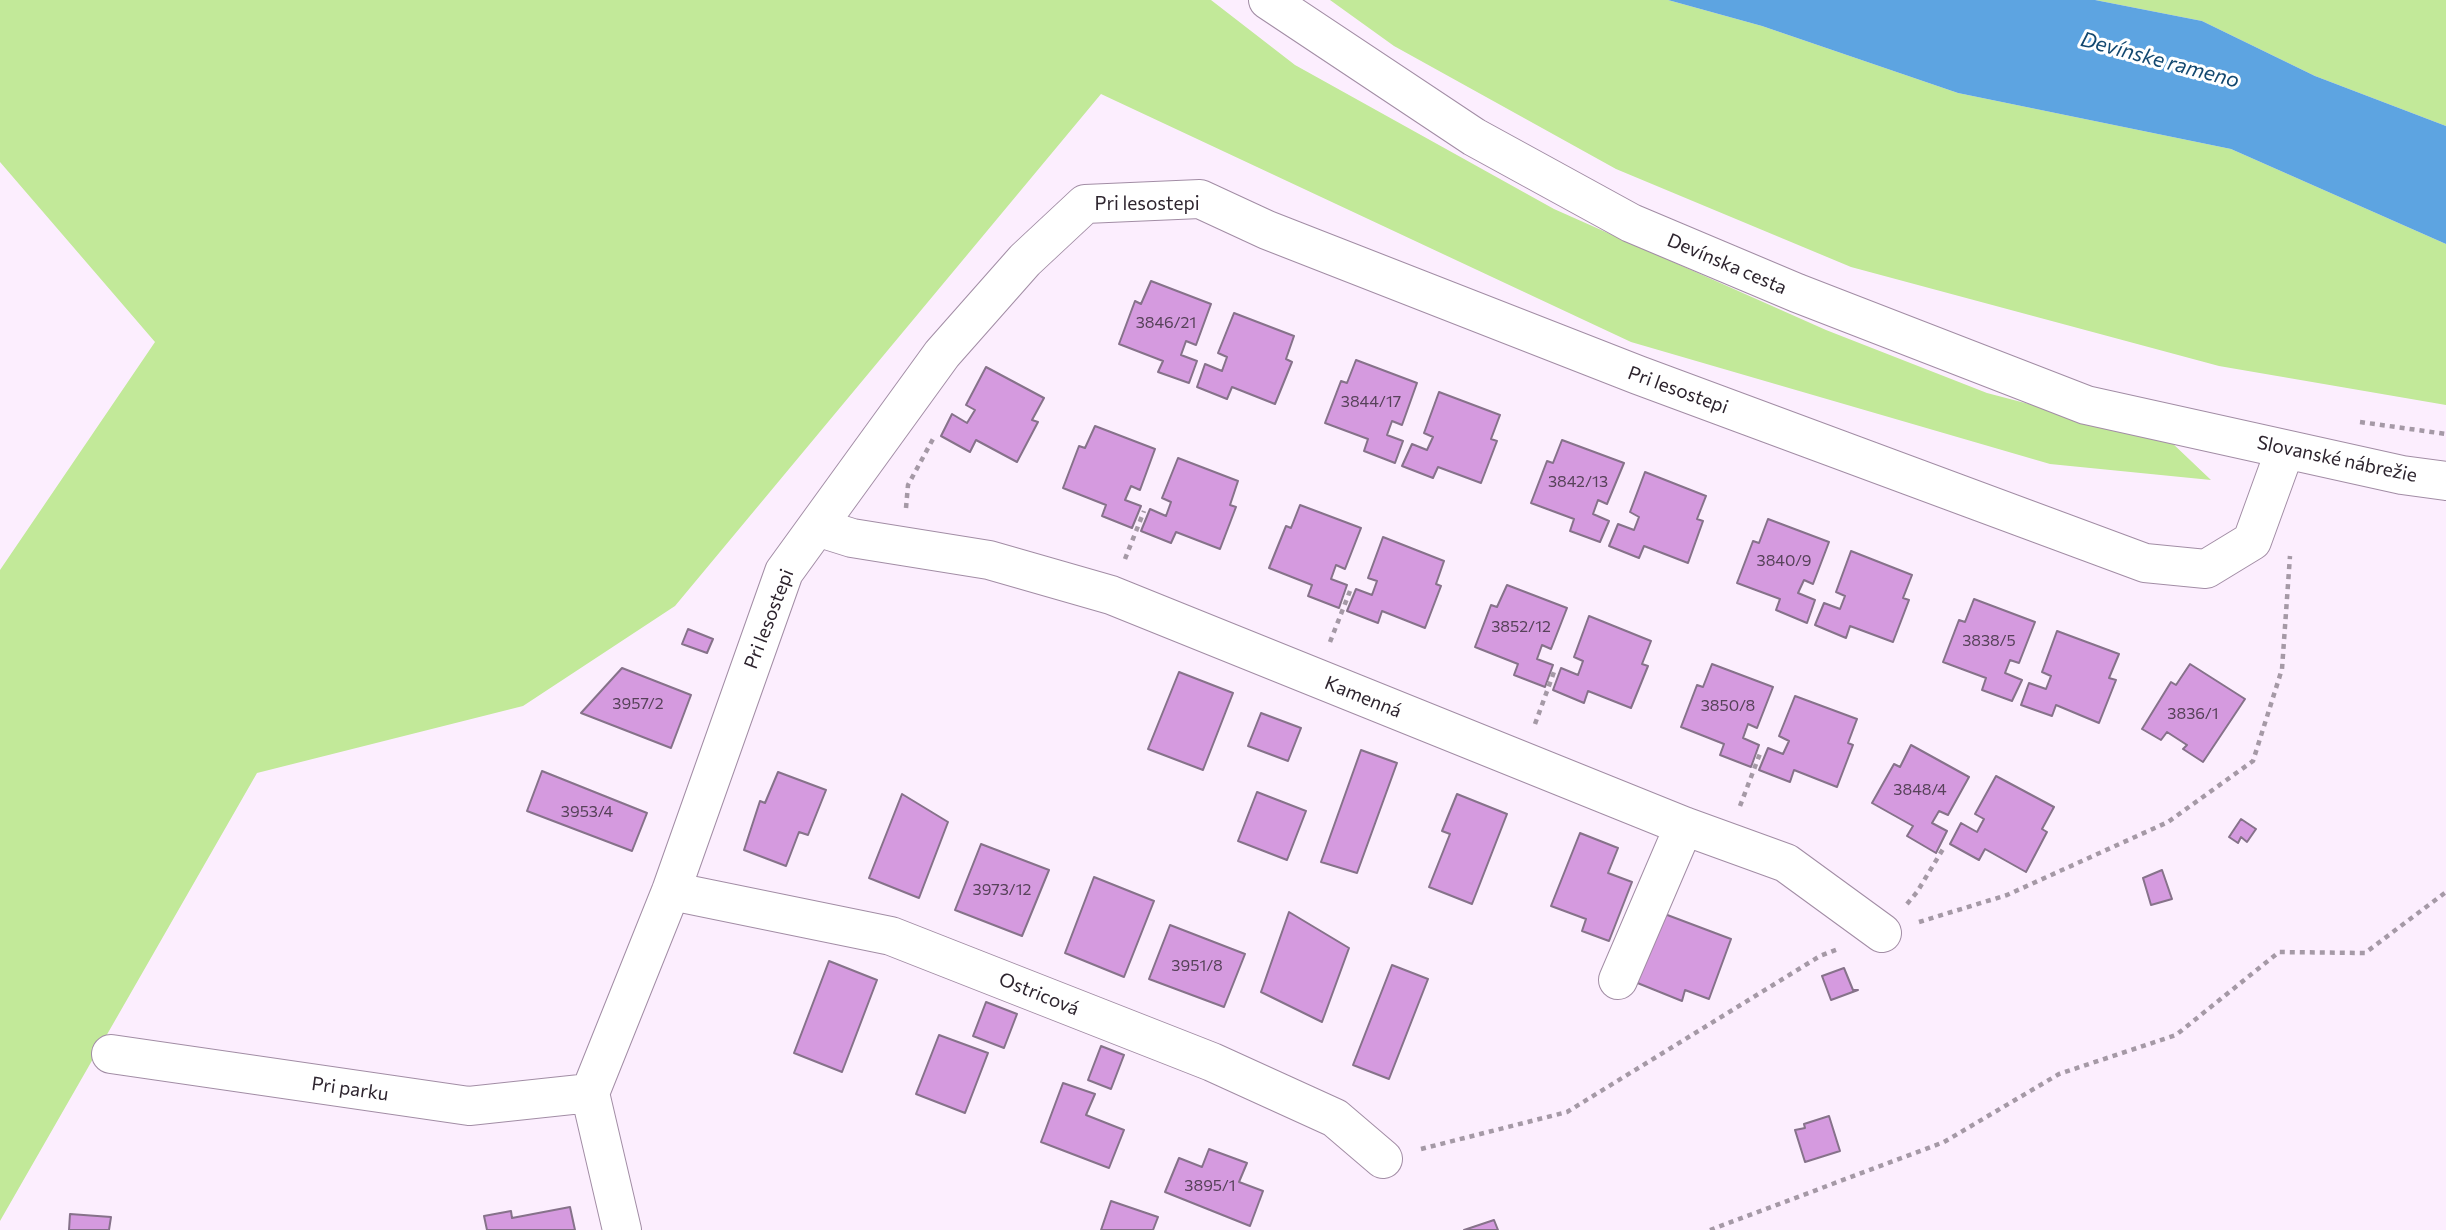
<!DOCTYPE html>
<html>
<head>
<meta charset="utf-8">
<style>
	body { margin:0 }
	canvas { display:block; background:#fceefe }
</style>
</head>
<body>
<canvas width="2446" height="1230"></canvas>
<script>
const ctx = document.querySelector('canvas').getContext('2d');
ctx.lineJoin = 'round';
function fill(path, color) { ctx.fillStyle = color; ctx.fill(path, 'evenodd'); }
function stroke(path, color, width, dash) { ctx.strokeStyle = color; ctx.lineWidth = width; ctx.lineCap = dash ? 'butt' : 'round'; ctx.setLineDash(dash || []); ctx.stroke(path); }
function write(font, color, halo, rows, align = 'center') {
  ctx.font = font + ' Commissioner,sans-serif'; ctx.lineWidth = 6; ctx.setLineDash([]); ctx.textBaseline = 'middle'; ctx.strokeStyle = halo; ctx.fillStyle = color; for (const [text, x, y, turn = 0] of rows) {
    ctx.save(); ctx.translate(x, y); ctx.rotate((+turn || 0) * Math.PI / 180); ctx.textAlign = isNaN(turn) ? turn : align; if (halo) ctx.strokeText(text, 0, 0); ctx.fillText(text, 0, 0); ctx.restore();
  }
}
const green = new Path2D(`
	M0,0h1211l84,65 259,144 272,121 161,63 183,48 41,39 -161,-16 -419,-122 -530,-248 -426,512 -152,100 -266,67 -257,448v-651l155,-228 -155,-180z
	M1330,0h338l94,26 196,67 273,56 215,95v161l-227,-39 -368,-99 -235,-98 -222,-123z
	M2095,0h351v126l-131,-50 -113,-55z`);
const water = new Path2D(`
	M1668,0h427l107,21 113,55 131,50v118l-215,-95 -273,-56 -196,-67z`);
const building = new Path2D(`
	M1151,281l60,23 -15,41 -10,-4 -5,14 16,6 -8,22 -31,-11 5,-11 -44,-17 16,-43 6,3z
	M1234,313l60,23 -8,23 6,3 -17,42 -43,-17 -5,12 -30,-12 8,-23 17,7 5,-14 -9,-4z
	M1356,360l61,23 -15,42 -10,-4 -5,14 16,6 -8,22 -31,-12 4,-12 -43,-16 16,-42 6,2z
	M986,367l58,31 -12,22 6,2 -21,40 -41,-22 -6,12 -29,-16 11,-22 15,9 8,-13 -9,-5z
	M1439,392l61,23 -9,24 6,2 -16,42 -43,-16 -5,11 -31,-12 10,-22 15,6 6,-13 -9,-4z
	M1095,426l60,23 -15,41 -9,-4 -6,14 16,6 -9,22 -30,-12 4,-11 -43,-17 16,-42 6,2z
	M1562,440l62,23 -17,41 -9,-4 -5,14 16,7 -9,21 -30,-11 4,-12 -43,-16 16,-42 6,2z
	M1178,458l60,23 -8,24 6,2 -16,42 -44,-17 -5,11 -30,-12 9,-22 16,7 5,-14 -9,-4z
	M1645,472l61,24 -9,23 6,2 -15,42 -44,-17 -5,12 -30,-12 9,-22 16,6 5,-13 -9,-5z
	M1300,505l61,23 -16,41 -9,-4 -5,14 16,6 -8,23 -31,-12 4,-11 -43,-17 17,-42 5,2z
	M1768,519l61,23 -16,42 -9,-4 -6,13 17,7 -8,23 -31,-13 4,-11 -43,-16 16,-42 6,2z
	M1383,537l61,24 -8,23 5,2 -16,42 -43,-17 -4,12 -31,-12 9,-22 16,6 5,-14 -9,-3z
	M1851,551l61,24 -9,23 6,2 -16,42 -43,-16 -4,12 -31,-13 9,-22 16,6 5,-13 -9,-4z
	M1507,585l60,23 -16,41 -9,-4 -5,14 16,6 -8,22 -31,-12 4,-11 -43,-17 16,-42 6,2z
	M1974,599l61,23 -16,41 -9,-3 -5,13 17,7 -10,21 -30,-11 4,-12 -43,-16 16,-42 6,2z
	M1589,616l62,25 -9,23 6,2 -17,42 -43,-17 -4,12 -31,-13 8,-22 17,7 5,-14 -9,-4z
	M688,629l25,10 -6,14 -25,-9z
	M2057,631l62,23 -10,24 7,2 -17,43 -43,-18 -4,11 -31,-11 8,-22 17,6 5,-13 -9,-4z
	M1712,664l61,23 -16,41 -9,-4 -5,14 16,7 -8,22 -31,-12 4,-11 -43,-17 16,-42 6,2z
	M2190,664l55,35 -42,63 -20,-13 4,-4 -20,-13 -6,8 -19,-11 29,-47 5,3z
	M622,668l69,27 -20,53 -90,-35z
	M1179,672l54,21 -30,77 -55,-21z
	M1795,696l62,23 -9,24 5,2 -16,42 -43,-17 -4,12 -31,-12 9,-22 15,6 6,-13 -10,-5z
	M1261,713l40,15 -13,33 -40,-15z
	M1911,745l58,32 -21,38 -9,-4 -7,12 15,8 -11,22 -29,-17 6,-10 -41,-23 22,-39 6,3z
	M1361,750l36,13 -40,110 -36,-11z
	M542,771l105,42 -15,38 -105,-40z
	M778,772l48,18 -18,45 -9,-3 -13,34 -42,-16 16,-49 5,2z
	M1996,776l58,31 -12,22 5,3 -21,40 -41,-23 -6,11 -29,-16 11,-21 16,9 7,-13 -9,-5z
	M1257,792l49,19 -19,49 -49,-19z
	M902,794l46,28 -29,76 -50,-20z
	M1457,794l50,20 -35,90 -43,-17 21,-53 -8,-3z
	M2241,819l15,10 -9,13 -6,-5 -3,6 -9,-6z
	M1580,833l38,15 -10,25 24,9 -23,59 -27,-10 4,-12 -35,-13z
	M981,844l68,26 -27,66 -67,-26z
	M2162,870l10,29 -21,6 -8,-27z
	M1094,877l60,24 -30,76 -59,-24z
	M1289,912l60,36 -27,74 -61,-30z
	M1662,913l69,26 -22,60 -24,-9 -3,11 -47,-19z
	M1170,925l75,29 -21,53 -75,-28z
	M829,961l48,19 -35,92 -48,-19z
	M1392,965l36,14 -39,100 -36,-14z
	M1844,968l9,22h5l-27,10 -9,-24z
	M986,1002l31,12 -13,34 -31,-12z
	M939,1035l49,18 -23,60 -49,-19z
	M1101,1046l23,9 -13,34 -23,-9z
	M1063,1083l32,11 -9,21 38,15 -15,38 -68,-26z
	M1829,1116l11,35 -35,11 -10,-32 10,-2 -1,-4z
	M1209,1149l38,14 -8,19 24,9 -13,35 -85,-34 14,-34 23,9z
	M1111,1201l47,16 -5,13h-52z
	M570,1207l5,23h-88l-3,-14 27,-5 1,7z
	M70,1214l41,3 -2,13h-40z
	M1494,1220l4,10h-34z`);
const path = new Path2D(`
	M2360,422l86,12
	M906,508l2,-23 25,-46
	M1125,559l19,-48
	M1330,642l20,-51
	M1535,724l19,-52
	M1740,806l21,-55
	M1907,904l10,-12 26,-43
	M1919,922l88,-27 161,-73 85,-61 29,-92 8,-113
	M1421,1149l146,-37 253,-156 18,-7
	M1710,1230l234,-88 115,-68 117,-39 103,-83 86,1 81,-61`);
const minor = new Path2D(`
	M1268,0l206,137 157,86 166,70 289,112 316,70 44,6
	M817,527l35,11 137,22 122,35 573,231 102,37 96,70
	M671,891l220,45 321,126 123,56 48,41
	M1618,980l66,-154
	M111,1054l358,52 121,-13
	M622,1230l-32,-137 81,-202 113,-319 158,-218 83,-94 60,-56 115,-5 67,31 371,145 507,188 61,6 46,-28 33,-91`);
const numberNames = [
	["3846/21",1166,323],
	["3844/17",1371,402],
	["3842/13",1578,482],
	["3840/9",1784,561],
	["3852/12",1521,627],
	["3838/5",1989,641],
	["3957/2",638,704],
	["3850/8",1728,706],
	["3836/1",2193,714],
	["3848/4",1920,790],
	["3953/4",587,812],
	["3973/12",1002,890],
	["3951/8",1197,966],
	["3895/1",1210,1186]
];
const streetNames = [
	["Pri lesostepi",1147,204],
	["Devínska cesta",1727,264,23],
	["Pri lesostepi",1678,390,20],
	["Slovanské nábrežie",2337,459,12],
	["Pri lesostepi",769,619,-69],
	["Kamenná",1363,697,22],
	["Ostricová",1039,994,22],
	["Pri parku",350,1089,8]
];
const waterNames = [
	["Devínske rameno",2160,60,15]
];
fill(green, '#c2e999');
fill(water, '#5da4e1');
fill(building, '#d59adf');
stroke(building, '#86728a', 2);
stroke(minor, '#a28da5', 40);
stroke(path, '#a599a6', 4.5, [5, 5]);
stroke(minor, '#fff', 38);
write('16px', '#57425a', null, numberNames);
write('19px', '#2d242e', '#fff', streetNames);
write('italic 21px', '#134870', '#fff', waterNames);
</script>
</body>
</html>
